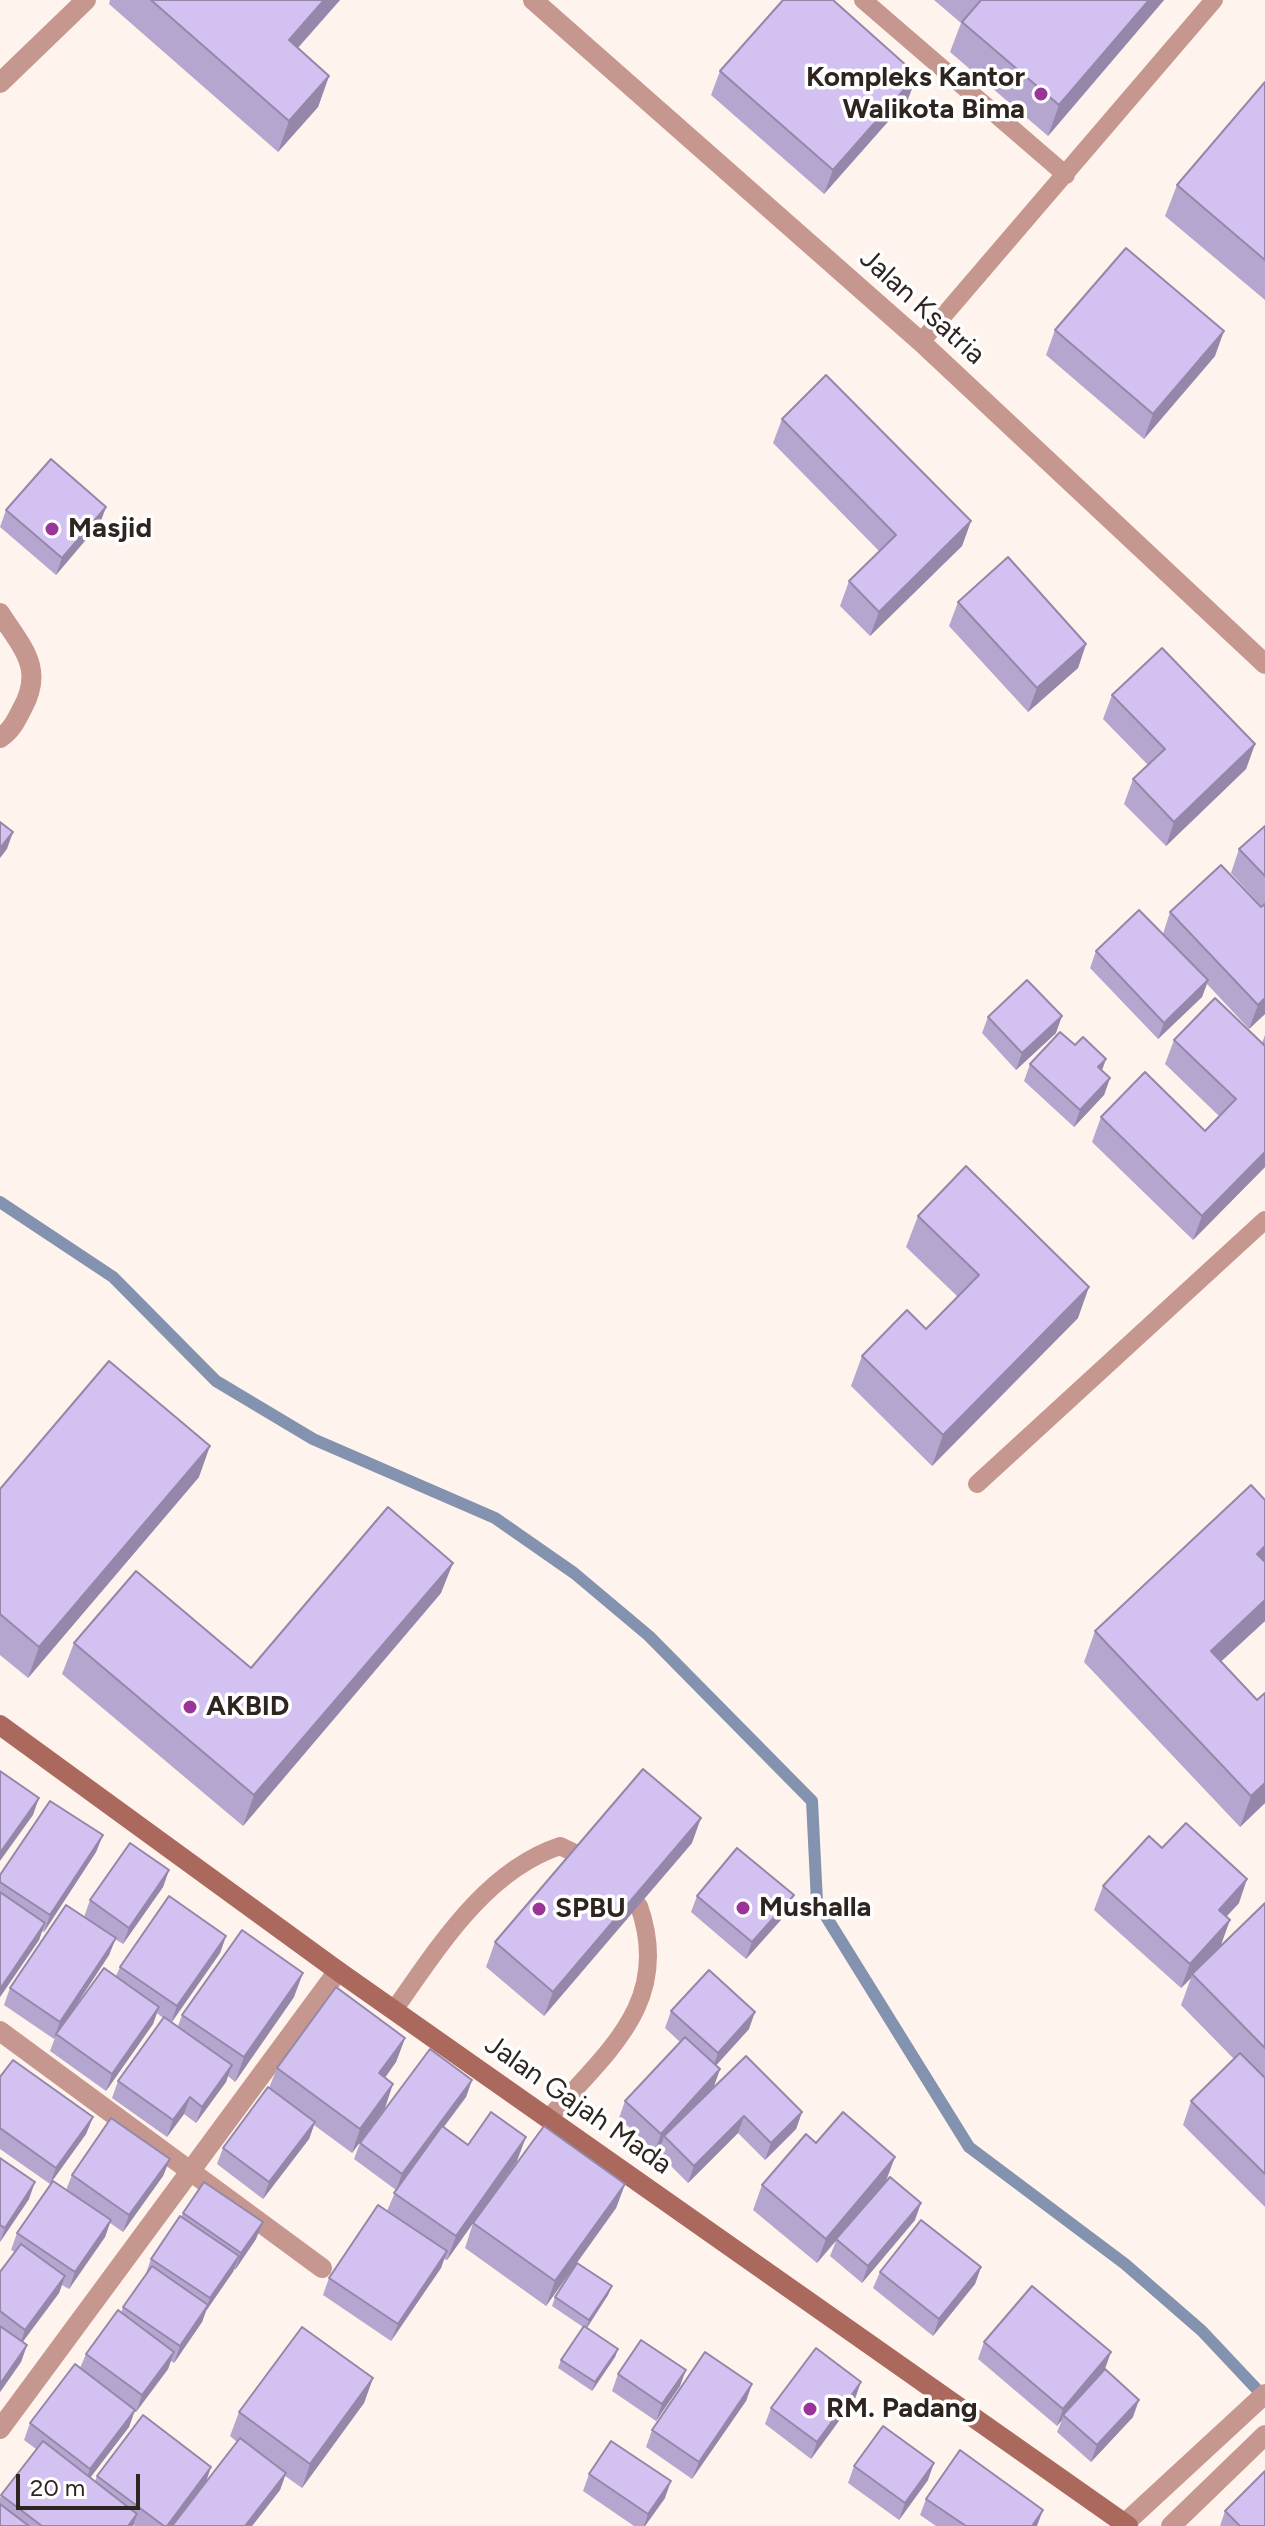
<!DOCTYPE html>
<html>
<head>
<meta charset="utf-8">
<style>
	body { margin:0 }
	#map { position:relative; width:1265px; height:2526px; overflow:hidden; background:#fff3ed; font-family:Figtree,sans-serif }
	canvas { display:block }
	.scale { position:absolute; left:16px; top:2474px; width:124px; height:36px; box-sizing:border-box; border:4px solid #2f2520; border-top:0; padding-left:10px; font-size:24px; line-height:28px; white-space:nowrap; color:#2f2520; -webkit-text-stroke:6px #fff; paint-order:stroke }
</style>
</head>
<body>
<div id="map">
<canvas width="1265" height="2526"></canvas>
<div class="scale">20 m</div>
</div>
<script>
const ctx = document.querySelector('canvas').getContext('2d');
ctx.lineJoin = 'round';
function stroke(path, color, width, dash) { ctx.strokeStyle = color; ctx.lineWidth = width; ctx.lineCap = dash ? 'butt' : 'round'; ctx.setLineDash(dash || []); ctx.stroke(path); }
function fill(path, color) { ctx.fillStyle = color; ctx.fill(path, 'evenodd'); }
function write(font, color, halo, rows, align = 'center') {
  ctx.font = font + ' Figtree,sans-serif'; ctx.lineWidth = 7; ctx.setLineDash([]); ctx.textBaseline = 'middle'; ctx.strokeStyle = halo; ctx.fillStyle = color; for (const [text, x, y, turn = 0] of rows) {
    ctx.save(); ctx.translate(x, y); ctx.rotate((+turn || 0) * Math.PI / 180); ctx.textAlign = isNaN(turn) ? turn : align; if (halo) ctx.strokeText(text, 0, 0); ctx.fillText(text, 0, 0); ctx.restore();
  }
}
const stream = new Path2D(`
	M0,1202l113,75 103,104 97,58 182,79 79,55 75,63 163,165 5,101 152,245 156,117 77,67 63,67`);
const service = new Path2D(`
	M863,0l203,175
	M921,342l293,-342
	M977,1484l288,-264
	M394,2010c44,-62 91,-139 166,-164l21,10
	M548,2119c58,-67 125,-116 91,-213`);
const minor = new Path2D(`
	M0,83l86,-83
	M0,613c22,35 45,55 22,96 -6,12 -11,22 -22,29
	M0,2031l322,237
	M0,2429l338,-458`);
const tertiary = new Path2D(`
	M533,0l388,342 344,322
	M1122,2526l143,-132
	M1171,2526l94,-91`);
const secondary = new Path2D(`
	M0,1725l338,246 790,555`);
const wall = new Path2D(`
	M110,0h230l-42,48 31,28 -11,31 -40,45 -169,-148z
	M934,0h230l-116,136 -98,-84 11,-29z
	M720,71l197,4 -9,24 -84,95 -113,-99z
	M1265,82v218l-100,-84 12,-31z
	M1055,330l160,26 -71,83 -98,-84z
	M782,419l189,102 -9,25 -92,90 -30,-30 9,-25 30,-30 -106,-108z
	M106,507l-6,16 -44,52 -56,-48 6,-17z
	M958,602l128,42 -8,24 -50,44 -79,-86z
	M1112,695l143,49 -9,25 -80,77 -42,-42 9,-25 15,-14 -45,-46z
	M1265,826v188l-16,15 -42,-45 -5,13 -44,42 -68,-71 6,-17 67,-17 7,-22 91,-5h1l-31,-34 8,-24z
	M988,1017l68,16 -40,37 -34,-37z
	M1265,1035v132l-72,73 -101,-98 9,-25 104,14 14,-15 -54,-52 9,-24 88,3z
	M1030,1064l72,7 8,7 -6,17 -30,32 -50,-46z
	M918,1216l160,102 -146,148 -81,-80 11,-30 64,-27 32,-32 -52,-50z
	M199,1477l-171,201 -28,-23v-166z
	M441,1593l-198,233 -181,-152 12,-31 177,25z
	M1265,1621l-44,40 36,39 8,-7v110l-25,24 -156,-165 11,-31z
	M103,1835l-7,17 -52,80 -2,-1 -3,9 -39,57v-122z
	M692,1843l-148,173 -58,-49 9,-25z
	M1162,1848l77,55 -13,14 -5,28 -12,13 56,-55v304l-82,-82 8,-24 43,-42 -53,-54 10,-27 -10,10 -87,-78 9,-24z
	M169,1870l-6,17 -40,57 -8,-5 -6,16 -48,72 55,-51 4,-9 106,-31 -6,17 -48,69 6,4 4,-11 112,-18 -59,85 -7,-6 -2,6 -30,41 -12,-9 -17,23 -55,-39 6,-17 45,-63 -6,-5 -4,11 -47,67 -56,-40 6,-16 -2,4 -50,-34 6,-17 74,-71 6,-17z
	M794,1895l-6,17 -42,47 -55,-47 6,-16z
	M671,2011l78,18 -33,36 4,4 -6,17 -12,13 100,13 -6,17 -31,31 -27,-27 -50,50 -30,-30 4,-10 -7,8 -36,-33 6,-17 55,-59 -15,-14z
	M405,2038l-9,24 -11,16v30l-33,45 -38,-28 -5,14 -46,60 -46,-35 6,-16 46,-60 8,-20z
	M0,2077l93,40 -7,17 -36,50 -50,-35z
	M472,2080l-6,17 -22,30 24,18 49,16 -70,99 -3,-1 -3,9 -50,73 -68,-46 6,-17 58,-67 9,-21 -42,-31 6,-16z
	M816,2143l70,38 29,39 -53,63 -32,-27 6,-15 -19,22 -64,-53 9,-25z
	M0,2158l29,41 -29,43z
	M170,2159l-7,17 -40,56 -13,-9 -5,14 -36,52 -7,-4 -3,8 -37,49 5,3 -6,17 -21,30v-120l15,-20 -4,-2 6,-17 49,-43 6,-15z
	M625,2184l-9,24 -70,98 -81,-58 8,-25z
	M183,2213l73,26 -21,31 -1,-1 -28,42 -4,11 -28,41 -3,-2 -3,8 -32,43h-2l-5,15 -39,50 5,4 2,-5 114,-9 -5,15 31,-40 -7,-6 9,-24 134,-34 -9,25 -62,85 -17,-12 -5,14 -28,36h-117l-2,-1v1h-133v-28l1,-3 35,-46 -12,-9 6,-17 50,-55 6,-14 35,-41 2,-6 22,-31 6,-17 30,-42z
	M981,2267l-6,17 -42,52 -60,-48 7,-16z
	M612,2286l-4,9 -21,33 31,21 -3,8 -23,34 -34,-23 3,-8 22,-33 -31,-21 3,-9z
	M984,2342l121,27 -10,12 38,36 -42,45 -34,-30 5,-12 -5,6 -79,-67z
	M618,2374l62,12 -24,35 -44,-30z
	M752,2384l-6,17 -54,78 -46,-32 6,-17z
	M855,2399l-44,60 -46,-35 6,-16z
	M854,2466l74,14 -29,40 -51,-37z
	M589,2474l76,24 -20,28h-11l-51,-35z
	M926,2499l111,27h-101l-16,-11z
	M1225,2511l40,15h-45z`);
const shadedWall = new Path2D(`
	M324,0h16l-63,71 12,-31z
	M1149,0h15l-116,136 11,-31z
	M917,75l-9,24 -84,95 9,-24z
	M329,76l-11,31 -40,45 11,-31z
	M1224,331l-9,25 -71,83 9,-25z
	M106,507l-6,16 -44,52 6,-17z
	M971,521l-9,25 -92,90 9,-24z
	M1086,644l-8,24 -50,44 9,-24z
	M1255,744l-9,25 -80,77 8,-24z
	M13,832l-6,17 -7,9v-10z
	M1208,980l-6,17 -44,42 6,-16z
	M1265,998v16l-16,15 9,-24z
	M1062,1016l-6,17 -40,37 6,-17z
	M1106,1059l-6,17 -2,-9z
	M1110,1078l-6,17 -30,32 6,-17z
	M1265,1152v15l-72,73 9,-24z
	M1089,1287l-11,31 -146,148 11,-31z
	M210,1446l-11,31 -171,201 11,-31z
	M1265,1546v20l-8,-12z
	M453,1563l-12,30 -198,233 11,-31z
	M1265,1600v21l-65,60 11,-30z
	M1265,1783v20l-25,24 11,-31z
	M39,1798l-6,17 -33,46v-8z
	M701,1818l-9,25 -148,173 9,-24z
	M103,1835l-7,17 -52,80 6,-17z
	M169,1870l-6,17 -40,57 6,-16z
	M1247,1879l-8,24 -29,31 9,-24z
	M794,1895l-6,17 -42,47 6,-17z
	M1230,1920l-9,25 -28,30 -1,-1 -1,4 -10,10 9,-24z
	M45,1923l-6,17 -39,57v-8z
	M226,1936l-6,17 -49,70 6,-17z
	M116,1938l-7,17 -55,84 6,-17z
	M303,1973l-9,24 -59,85 9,-25z
	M159,2007l-6,17 -47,67 6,-17z
	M755,2012l-6,17 -37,41 6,-17z
	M405,2038l-9,24 -26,36 9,-25z
	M232,2065l-6,17 -30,41 6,-16z
	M720,2069l-6,17 -48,52 -2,-2 -2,7 -7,8 6,-17z
	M472,2080l-6,17 -70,93 6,-16z
	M393,2084l-8,24 -33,45 8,-24z
	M190,2097l-6,17 -17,23 6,-17z
	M802,2112l-6,17 -31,31 6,-17z
	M744,2116l-6,17 -50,50 6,-17z
	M93,2117l-7,17 -36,50 6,-16z
	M315,2122l-6,17 -46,60 6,-17z
	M526,2137l-9,24 -70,99 9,-24z
	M895,2157l-9,24 -69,82 9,-24z
	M170,2159l-7,17 -40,56 6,-17z
	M35,2182l-6,17 -29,43 5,-14z
	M625,2184l-9,24 -70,98 9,-25z
	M921,2203l-6,17 -53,63 6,-17z
	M111,2220l-6,17 -36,52 6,-17z
	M263,2222l-7,17 -21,31 6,-17z
	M447,2251l-6,17 -50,73 7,-17z
	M239,2256l-6,16 -27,39 -4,11 -28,41 6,-17 26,-37 4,-11z
	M981,2267l-6,17 -42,52 6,-17z
	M65,2276l-6,17 -40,54 6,-17z
	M612,2286l-4,9 -22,34 3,-9z
	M27,2345l-6,17 -21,30v-8z
	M618,2349l-3,8 -23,34 3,-9z
	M174,2352l-6,17 -32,43 6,-17z
	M1111,2352l-6,17 -40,47 -2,-1 -1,5 -5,6 6,-17z
	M686,2370l-6,16 -24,35 6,-17z
	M373,2378l-9,25 -62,85 8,-24z
	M861,2382l-6,17 -44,60 6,-17z
	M752,2384l-6,17 -54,78 7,-17z
	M1139,2400l-6,17 -42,45 6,-17z
	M135,2410l-6,17 -45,59 6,-17z
	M934,2463l-6,17 -29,40 6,-17z
	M211,2467l-6,17 -31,42h-7z
	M286,2473l-6,17 -28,36h-7z
	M671,2481l-6,17 -20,28h-1l4,-12z
	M1043,2510l-6,16h-5z
	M137,2514l-4,12h-5z`);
const building = new Path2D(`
	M151,0h173l-35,40 40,36 -40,45z
	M783,0h50l84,75 -84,95 -113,-99z
	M981,0h168l-90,105 -97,-83z
	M1265,82v178l-88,-75z
	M1126,248l98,83 -71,83 -98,-84z
	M826,375l145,146 -92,91 -30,-31 47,-46 -114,-116z
	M51,459l55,48 -44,51 -56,-48z
	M1008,557l78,87 -49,44 -79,-86z
	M1162,648l93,96 -81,78 -41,-43 32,-30 -53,-54z
	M0,822l13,10 -13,16z
	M1265,826v50l-26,-27z
	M1221,865l40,42 4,-3v94l-7,7 -88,-93z
	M1139,910l69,70 -44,43 -68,-72z
	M1027,980l35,36 -40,37 -34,-36z
	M1215,998l50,48v106l-63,64 -101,-99 44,-45 60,59 31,-32 -62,-59z
	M1060,1032l15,13 8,-8 23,22 -8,8 12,11 -30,32 -50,-46z
	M966,1166l123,121 -146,148 -81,-79 45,-46 19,19 53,-54 -61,-59z
	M109,1361l101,85 -171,201 -39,-33v-125z
	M1251,1485l14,15v46l-8,8 8,8v38l-54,51 46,49 8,-7v90l-14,13 -156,-165z
	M388,1507l65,56 -199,232 -180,-152 62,-72 115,97z
	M643,1769l58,49 -148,174 -58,-50z
	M0,1771l39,27 -39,55z
	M50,1801l53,34 -53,80 -50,-33v-7z
	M1186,1823l61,56 -28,31 11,10 -40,44 -87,-78 46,-50 13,12z
	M130,1843l39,27 -40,58 -39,-28z
	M737,1848l57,47 -42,47 -55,-46z
	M0,1892l45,31 -45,66z
	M169,1896l57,40 -49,70 -57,-39z
	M1265,1903v145l-73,-74z
	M66,1905l50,33 -56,84 -50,-34z
	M242,1930l61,43 -59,84 -62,-42z
	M104,1968l55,39 -47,67 -56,-40z
	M709,1970l46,42 -37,41 -47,-42z
	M336,1987l69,51 -26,35 14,11 -33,45 -83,-61z
	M164,2017l68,48 -30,42 -12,-10 -17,23 -55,-39z
	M685,2037l35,32 -59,65 -36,-33z
	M430,2049l42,31 -70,94 -42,-31z
	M1240,2053l25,25v96l-74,-73z
	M746,2056l56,56 -31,31 -27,-27 -50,50 -30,-30z
	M13,2060l80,57 -37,51 -56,-40v-51z
	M268,2087l47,35 -46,60 -46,-34z
	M491,2112l35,25 -70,99 -62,-43 48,-67 26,19z
	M843,2112l52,45 -69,82 -64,-54 44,-51 10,9z
	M111,2118l59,41 -41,56 -57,-40z
	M544,2126l81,58 -70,97 -82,-58z
	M0,2158l35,24 -30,46 -5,-3z
	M890,2177l31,26 -53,63 -32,-27z
	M53,2181l58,39 -36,52 -58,-39z
	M204,2182l59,40 -22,31 -58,-40z
	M378,2205l69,46 -49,73 -69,-46z
	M180,2216l59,40 -29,42 -59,-39z
	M921,2220l60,47 -42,52 -59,-47z
	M21,2244l44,32 -40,54 -25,-19v-39z
	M577,2263l35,23 -23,34 -34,-23z
	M152,2266l56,39 -28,41 -57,-39z
	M1032,2286l79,66 -48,57 -79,-67z
	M118,2310l56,42 -32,43 -56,-41z
	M0,2326l27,19 -27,39z
	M584,2326l34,23 -23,33 -34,-22z
	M302,2327l71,51 -63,86 -71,-52z
	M641,2340l45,30 -24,34 -44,-30z
	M816,2348l45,34 -44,60 -46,-34z
	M705,2352l47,32 -53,78 -47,-32z
	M75,2364l60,46 -45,59 -60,-46z
	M1105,2369l34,31 -42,45 -34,-30z
	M143,2415l68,52 -44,59h-3l-67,-50z
	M883,2426l51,37 -29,40 -51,-37z
	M240,2438l46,35 -41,53h-73z
	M43,2441l94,73 -9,12h-86l-41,-31z
	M611,2441l60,40 -23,33 -59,-40z
	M960,2450l83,60 -11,16h-66l-40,-27z
	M1265,2471v55h-25l-15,-15z
	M0,2504l29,22h-29z`);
const markers = [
	[1041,94,8,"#993498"],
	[52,529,8,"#993498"],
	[190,1707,8,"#993498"],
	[743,1908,8,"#993498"],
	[539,1909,8,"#993498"],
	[810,2409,8,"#993498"]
];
const poiNames = [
	["Kompleks Kantor",1025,78,"right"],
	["Walikota Bima",1025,110,"right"],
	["Masjid",68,529],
	["AKBID",206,1707],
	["Mushalla",759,1908],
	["SPBU",555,1909],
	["RM. Padang",826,2409]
];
const streetNames = [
	["Jalan Ksatria",922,307,42],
	["Jalan Gajah Mada",578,2105,35]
];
stroke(stream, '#8292af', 12);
stroke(service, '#c6978e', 18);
stroke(minor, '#c6978e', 20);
stroke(tertiary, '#c6978e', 20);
stroke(secondary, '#ab685c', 20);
fill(wall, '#b5a6cf');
fill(shadedWall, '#9487a9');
fill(building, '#d3c1f1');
stroke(building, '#9487a9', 2);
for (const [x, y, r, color] of markers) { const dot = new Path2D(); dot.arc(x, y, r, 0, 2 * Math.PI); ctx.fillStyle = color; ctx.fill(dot); stroke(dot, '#fff', 3); }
write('bold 28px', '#2f2520', '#fff', poiNames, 'left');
write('28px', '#2f2520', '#fff', streetNames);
</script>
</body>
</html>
